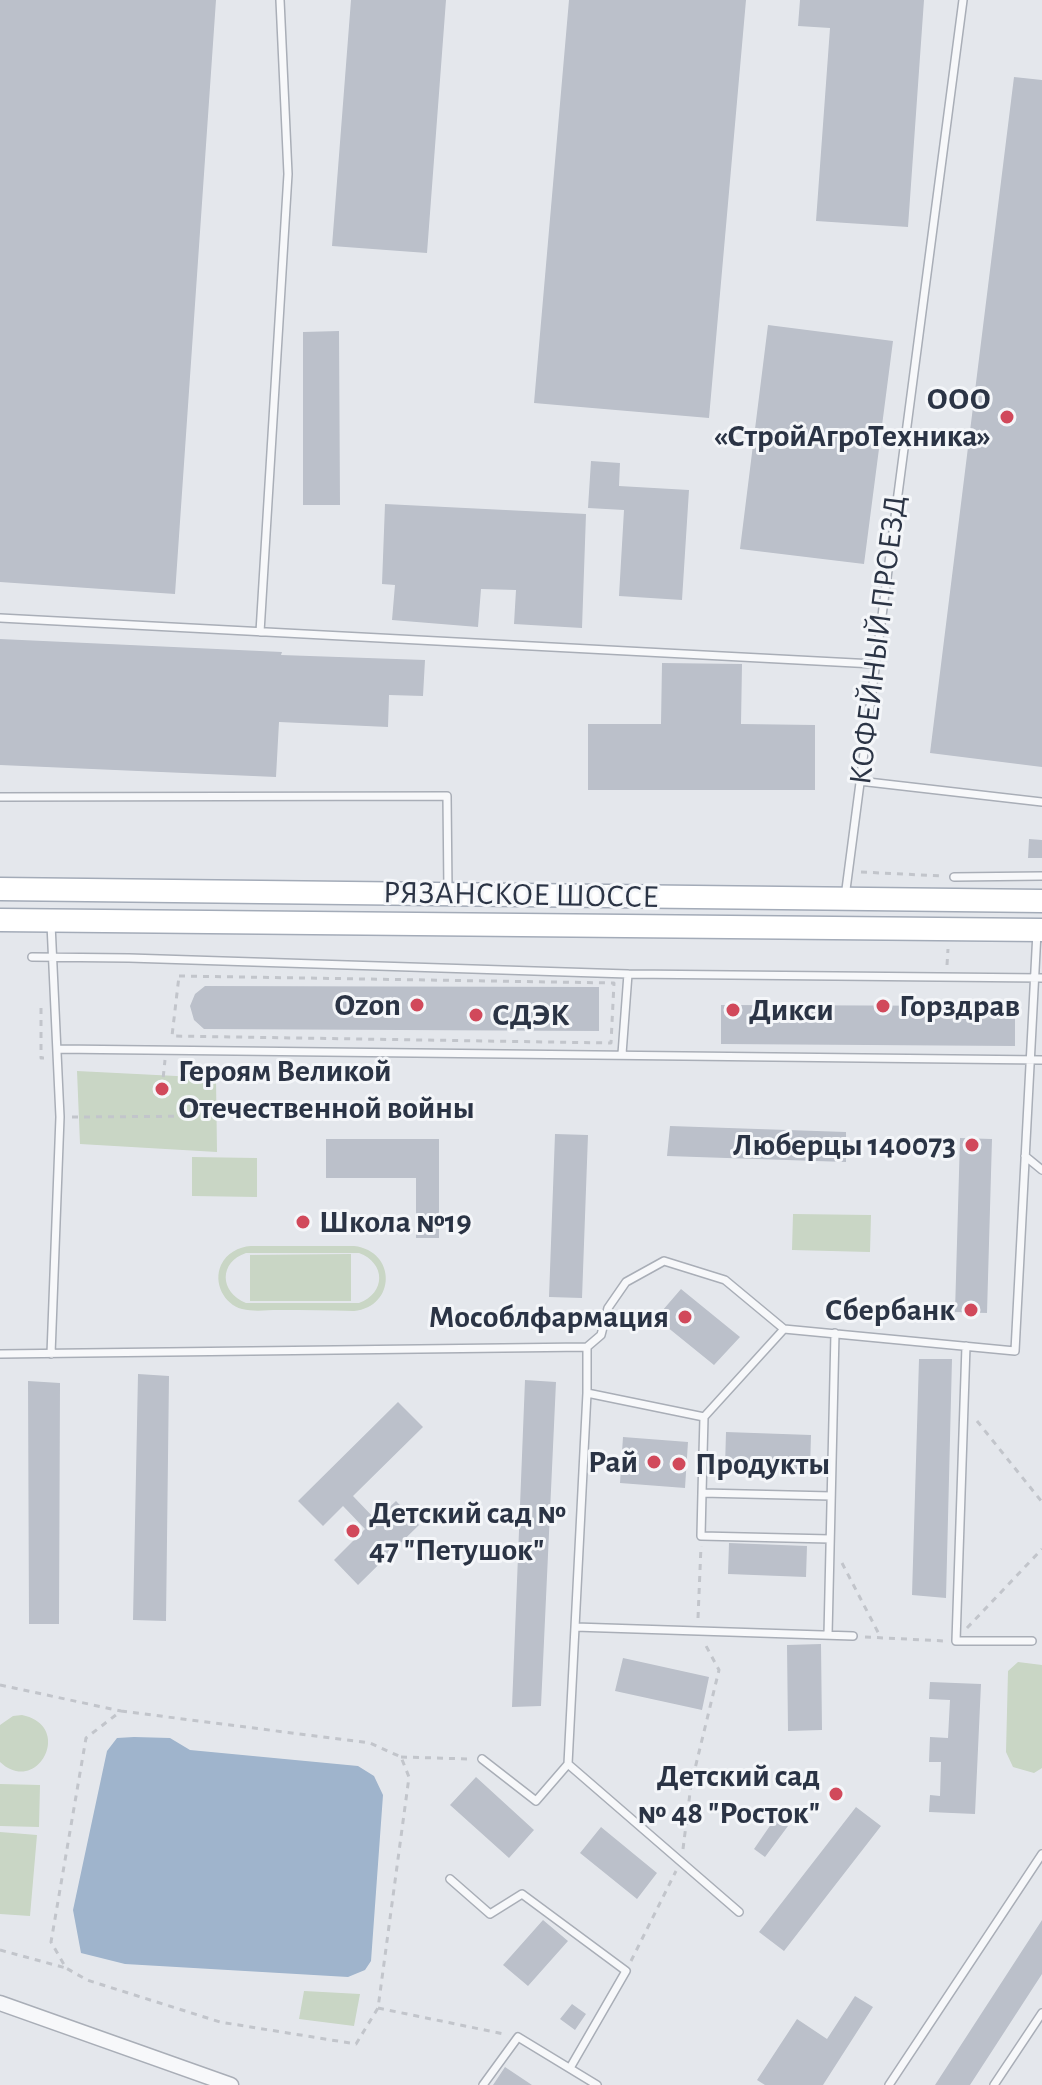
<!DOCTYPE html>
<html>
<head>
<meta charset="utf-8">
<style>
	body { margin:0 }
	canvas { display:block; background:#e4e7ec }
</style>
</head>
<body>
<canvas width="1042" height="2085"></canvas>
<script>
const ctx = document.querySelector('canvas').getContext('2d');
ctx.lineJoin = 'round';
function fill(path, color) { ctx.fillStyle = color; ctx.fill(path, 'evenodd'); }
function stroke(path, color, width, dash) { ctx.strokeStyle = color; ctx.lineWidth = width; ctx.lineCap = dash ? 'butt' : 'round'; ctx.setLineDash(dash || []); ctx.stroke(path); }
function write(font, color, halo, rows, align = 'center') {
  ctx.font = font + ' "Alegreya Sans",sans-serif'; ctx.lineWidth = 6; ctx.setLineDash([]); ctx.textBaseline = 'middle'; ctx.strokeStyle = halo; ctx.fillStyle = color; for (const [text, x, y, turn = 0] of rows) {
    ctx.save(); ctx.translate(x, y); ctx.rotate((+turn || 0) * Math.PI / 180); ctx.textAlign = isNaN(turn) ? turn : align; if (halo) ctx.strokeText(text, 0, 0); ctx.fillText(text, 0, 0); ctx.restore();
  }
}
const green = new Path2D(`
	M77,1071l139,7 1,74 -137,-8z
	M192,1157l65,1v39l-65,-1z
	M793,1214l78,1 -1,37 -78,-2z
	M354,1246c43,5 42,61 0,65 -25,-1 -50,-1 -75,-1 -12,0 -25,2 -37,-1 -18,-5 -29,-26 -21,-44 6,-12 17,-18 30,-19zM246,1253h113c27,10 27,40 0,50h-113c-27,-11 -27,-41 0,-50z
	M351,1254v47h-101v-46z
	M1018,1662l24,3v103l-8,5 -21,-6 -7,-15 2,-81z
	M22,1715c53,11 15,82 -22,47v-37l13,-9z
	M0,1784l40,1 -1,42 -39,-1z
	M0,1832l37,3 -7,81 -30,-2z
	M304,1991l56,3 -6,32 -55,-7z`);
const water = new Path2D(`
	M134,1737l36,1 20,12 168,16 16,10 9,19 -12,166 -6,9 -17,7 -223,-13 -44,-11 -8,-43 34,-159 10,-13z`);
const building = new Path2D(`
	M0,0h216l-41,594 -175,-12z
	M351,0h95l-19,253 -95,-7z
	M569,0h177l-37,418 -175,-15z
	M800,0h124l-16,227 -92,-6 14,-193 -32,-2z
	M1014,77l28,3v687l-112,-14z
	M768,325l125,16 -29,223 -124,-15z
	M339,331l1,174h-37v-173z
	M591,461l29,2 -1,23 70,4 -7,110 -63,-4 5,-86 -36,-2z
	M385,504l201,10 -4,114 -68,-4 2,-34 -35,-1 -3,38 -86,-7 3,-35 -13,-1z
	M0,639l282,13 -1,3 144,5 -2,36 -34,-1 -1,32 -109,-5 -3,55 -276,-12z
	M662,663l80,1 -1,60 74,1v65h-227v-66h73z
	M1029,839l13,1v18h-14z
	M205,986l394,1v44l-395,-2 -10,-9 -4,-14 5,-12z
	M721,1005l294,1v40l-294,-2z
	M670,1126l176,6v30l-179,-6z
	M555,1134l33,1 -6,163 -33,-1z
	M960,1138l32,1 -5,174 -32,-1z
	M326,1139h113v99h-23v-60h-90z
	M681,1289l59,48 -26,28 -58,-47z
	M919,1359h33l-6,239 -34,-3z
	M138,1374l31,2 -3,245 -33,-1z
	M525,1380l31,2 -15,324 -29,1z
	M28,1381l32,2 -1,241h-30z
	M398,1402l25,25 -70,69 23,24 20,-19 23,24 -61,60 -24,-25 31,-31 -22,-23 -20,20 -25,-25z
	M726,1432l85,3 -1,35 -85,-3z
	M623,1437l65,5 -3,46 -65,-5z
	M729,1543l78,3 -1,31 -78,-3z
	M821,1644l1,86 -34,1 -1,-86z
	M623,1658l86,19 -7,33 -87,-19z
	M930,1682l51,2 -6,130 -46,-2 1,-17 10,1 1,-34h-12l1,-25 18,1 2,-38 -21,-1z
	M476,1777l58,53 -25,28 -59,-53z
	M856,1807l25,19 -97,125 -25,-19z
	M776,1817l12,9 -23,31 -11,-8z
	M601,1827l56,46 -20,26 -57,-46z
	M543,1920l25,21 -40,45 -25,-21z
	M1042,1920v54l-72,111h-35z
	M855,1996l18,11 -50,78h-58l-8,-5 40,-61 30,20z
	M572,2004l14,10 -11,16 -15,-11z
	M505,2067l27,18h-39z`);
const path = new Path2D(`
	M861,872l81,4
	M947,965l1,-16
	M179,976l435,7 -3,60 -439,-7z
	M41,1008v50h3
	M379,1063v16
	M162,1089l3,-29
	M72,1117l145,-1
	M977,1421l65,81
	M842,1563l39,75
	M698,1618l3,-72
	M967,1628l75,-79
	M865,1637l80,4
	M0,1685l121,26
	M121,1711l249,32 31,14 8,20 -31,231 -22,36 -136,-22 -133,-42 -21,-12 -15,-26 35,-204z
	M401,1757l69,2
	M683,1849l8,-64 28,-115 -14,-26
	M0,1950l66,18
	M631,1961l45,-90
	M378,2008l126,26`);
const service = new Path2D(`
	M0,618l874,46
	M260,632l28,-458 -8,-174
	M859,781l183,21
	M0,797l447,-1 1,95
	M954,877l88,-1
	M845,897l118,-897
	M32,957l97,1 499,16
	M57,1049l985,11
	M622,1054l6,-80 414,4
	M1025,1156l17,14
	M966,1346l-10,295h76
	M587,1347v46l117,24 80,-88
	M0,1354l587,-7 14,-12 7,-27 18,-26 38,-21 61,19 59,49 231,22 22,-419
	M51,1354l9,-237 -9,-193
	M587,1393l-19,371 171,148
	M704,1417l-2,76 129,3
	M702,1493l-1,43 129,3
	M575,1627l278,9
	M828,1635l7,-302
	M482,1759l54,42 32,-37
	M450,1879l40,35 32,-20 104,77 -56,97
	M483,2085l35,-48 79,48
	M889,2085l153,-231
	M994,2085l48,-72`);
const minor = new Path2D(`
	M0,2003l231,82`);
const primary = new Path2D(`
	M0,889l1042,12
	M0,920l1042,10`);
const markers = [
	[1007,417,8,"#d1495b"],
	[417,1005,8,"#d1495b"],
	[883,1006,8,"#d1495b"],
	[733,1010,8,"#d1495b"],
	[476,1015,8,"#d1495b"],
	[162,1089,8,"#d1495b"],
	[972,1145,8,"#d1495b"],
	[303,1222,8,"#d1495b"],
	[971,1310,8,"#d1495b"],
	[685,1317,8,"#d1495b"],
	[654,1462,8,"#d1495b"],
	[679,1464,8,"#d1495b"],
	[353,1531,8,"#d1495b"],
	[836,1794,8,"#d1495b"]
];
const poiNames = [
	["ООО",991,399],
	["«СтройАгроТехника»",991,436],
	["Ozon",401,1005],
	["Горздрав",899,1006,"left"],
	["Дикси",749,1010,"left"],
	["СДЭК",492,1015,"left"],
	["Героям Великой",178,1071,"left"],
	["Отечественной войны",178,1108,"left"],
	["Люберцы 140073",956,1145],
	["Школа №19",319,1222,"left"],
	["Сбербанк",955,1310],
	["Мособлфармация",669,1317],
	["Рай",638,1462],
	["Продукты",695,1464,"left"],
	["Детский сад №",369,1513,"left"],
	["47 \"Петушок\"",369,1550,"left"],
	["Детский сад",820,1776],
	["№ 48 \"Росток\"",820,1813]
];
const streetNames = [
	["КОФЕЙНЫЙ ПРОЕЗД",878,640,-83],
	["РЯЗАНСКОЕ ШОССЕ",521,895,1]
];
fill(green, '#c9d6c5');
fill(water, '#9fb4cc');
fill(building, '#bbc0ca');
stroke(service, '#a9aeb7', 10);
stroke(minor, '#a9aeb7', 17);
stroke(primary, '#a3abb8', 25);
stroke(path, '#c2c5cb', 3, [6, 6]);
stroke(service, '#f7f8fa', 7);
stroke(minor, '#f7f8fa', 14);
stroke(primary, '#fff', 22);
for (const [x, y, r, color] of markers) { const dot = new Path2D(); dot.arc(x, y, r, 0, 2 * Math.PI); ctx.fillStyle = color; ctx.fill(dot); stroke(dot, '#f4f6f9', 3); }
write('bold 32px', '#2b3445', '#f4f6f9', poiNames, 'right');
write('32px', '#2b3445', '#f4f6f9', streetNames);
</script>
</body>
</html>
